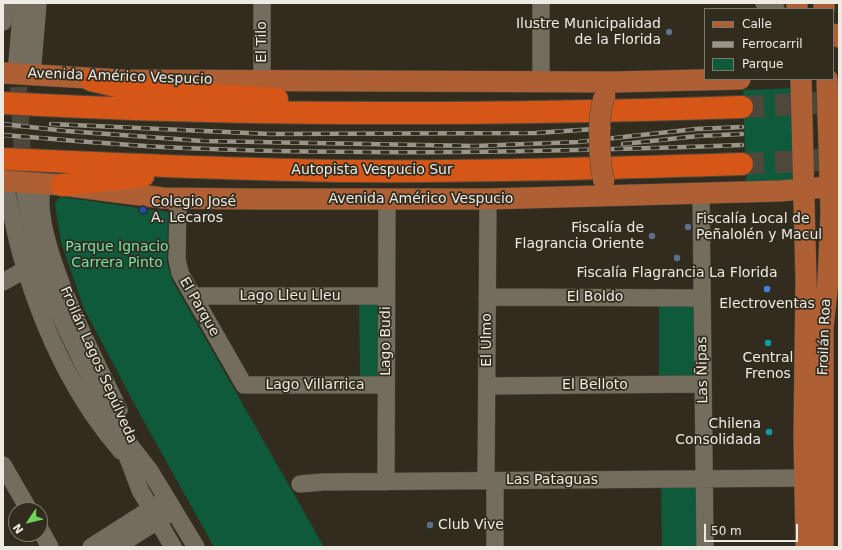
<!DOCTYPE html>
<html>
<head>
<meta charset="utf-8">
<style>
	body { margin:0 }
	#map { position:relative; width:842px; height:550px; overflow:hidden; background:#322c1f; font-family:"DejaVu Sans",sans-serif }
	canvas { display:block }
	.frame { position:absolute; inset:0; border:4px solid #edeae2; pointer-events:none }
	.legend { position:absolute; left:704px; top:8px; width:130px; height:72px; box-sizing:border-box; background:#322c1f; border:1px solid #7d786d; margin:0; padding:5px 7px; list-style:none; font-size:12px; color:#edeae2 }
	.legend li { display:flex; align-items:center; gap:8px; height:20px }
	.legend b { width:20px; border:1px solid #7d786d }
	.north { position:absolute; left:8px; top:502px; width:40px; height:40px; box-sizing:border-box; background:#322c1f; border:1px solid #7d786d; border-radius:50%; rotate:235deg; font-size:11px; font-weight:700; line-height:16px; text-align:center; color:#edeae2 }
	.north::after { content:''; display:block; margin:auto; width:14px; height:18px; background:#73d25c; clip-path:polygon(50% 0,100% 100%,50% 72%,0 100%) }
	.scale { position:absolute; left:704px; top:524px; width:94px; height:18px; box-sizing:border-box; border:2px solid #edeae2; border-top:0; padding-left:5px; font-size:12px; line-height:14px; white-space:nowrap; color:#edeae2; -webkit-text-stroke:3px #322c1f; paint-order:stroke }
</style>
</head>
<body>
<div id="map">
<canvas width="842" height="550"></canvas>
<div class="frame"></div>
<ul class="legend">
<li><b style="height:5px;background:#ae5f33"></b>Calle</li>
<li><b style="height:5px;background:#99958b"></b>Ferrocarril</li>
<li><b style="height:11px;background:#0e5a3a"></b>Parque</li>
</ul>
<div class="north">N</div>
<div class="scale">50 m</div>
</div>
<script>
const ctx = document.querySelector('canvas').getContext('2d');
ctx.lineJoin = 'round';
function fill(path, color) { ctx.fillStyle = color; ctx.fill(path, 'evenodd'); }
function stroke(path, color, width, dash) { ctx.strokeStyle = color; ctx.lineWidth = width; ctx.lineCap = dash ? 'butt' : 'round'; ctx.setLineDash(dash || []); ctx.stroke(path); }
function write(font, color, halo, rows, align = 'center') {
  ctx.font = font + ' "DejaVu Sans",sans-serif'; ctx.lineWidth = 3.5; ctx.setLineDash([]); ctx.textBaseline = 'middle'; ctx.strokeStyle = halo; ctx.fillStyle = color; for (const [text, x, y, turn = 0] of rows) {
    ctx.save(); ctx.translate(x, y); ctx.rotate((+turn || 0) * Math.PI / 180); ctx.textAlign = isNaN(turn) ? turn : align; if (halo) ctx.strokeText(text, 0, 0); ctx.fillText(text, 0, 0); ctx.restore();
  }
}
const green = new Path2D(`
	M792,88l2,93 -48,1 -3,-92z
	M61,197l107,15 -1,50 5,18 152,267h-110l-72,-129 -58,-109 -23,-67 -6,-38 2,-4z
	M359,303h21l1,74h-21z
	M659,303h37l3,78 -40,-1z
	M661,484l39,1 1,62h-39z`);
const minorTunnel = new Path2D(`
	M17,62l8,132`);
const highwayTunnel = new Path2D(`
	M742,107l97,-5
	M742,164l97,-5`);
const minor = new Path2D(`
	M262,3v77
	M764,3l12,6
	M3,22l2,-19
	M17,62l5,-59
	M32,75l6,-72
	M541,82v-79
	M43,184c-15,50 53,177 76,226
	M3,189l4,6c6,22 9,44 16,66 20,68 51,136 98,190
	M701,193l4,354
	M25,194l14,67 12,35 30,64 36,69 23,61 33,57
	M178,198l-1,61 3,14 64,112h142
	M3,282l23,-13
	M193,296h193
	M487,297l215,1
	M487,386l216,-2
	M126,440l24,31 46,76
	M3,465l26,45
	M486,481l2,-282
	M386,482l1,-283
	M300,484l23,-2 481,-4
	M40,529l10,18
	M91,547l69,-44
	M116,547l51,-32
	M495,547v-66`);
const major = new Path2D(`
	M797,3v6
	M824,3v6
	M833,34l6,3
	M3,73l118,7 494,2 125,-3
	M801,79l5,201 -2,156 2,111
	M3,181l59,4 101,13 90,1h235l292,-8 59,-5
	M823,547v-219l5,-47 3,-68 -4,-134`);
const highway = new Path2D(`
	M91,80l38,9 148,10
	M3,103c246,14 493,12 739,4
	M3,159c116,5 233,11 349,12 130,1 260,-3 390,-7
	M62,185l81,-9`);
const rail = new Path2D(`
	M3,124l63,7 137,10 272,5 103,-4 118,-13 46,-2
	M51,124l219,10 266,-1 73,-5
	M3,135c53,4 106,9 159,12 193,9 387,5 580,-2
	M623,144l75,-8 44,-2`);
const majorBridge = new Path2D(`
	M604,181c-5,-16 -7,-71 1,-85`);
const markers = [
	[669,32,4,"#5c6f8a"],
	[143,210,4,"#1a4fb4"],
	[688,227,4,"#5c6f8a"],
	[652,236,4,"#5c6f8a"],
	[677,258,4,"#5c6f8a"],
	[767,289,4,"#3f7fe0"],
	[768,343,4,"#0f9aa8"],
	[769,432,4,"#0f9aa8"],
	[430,525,4,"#5c6f8a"]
];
const poiNames = [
	["Ilustre Municipalidad",661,24],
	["de la Florida",661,40],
	["Colegio José",151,202,"left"],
	["A. Lecaros",151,218,"left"],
	["Fiscalía Local de",696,219,"left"],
	["Peñalolén y Macul",696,235,"left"],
	["Fiscalía de",644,228],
	["Flagrancia Oriente",644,244],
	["Fiscalía Flagrancia La Florida",677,273,"center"],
	["Electroventas",767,304,"center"],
	["Central",768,358,"center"],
	["Frenos",768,374,"center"],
	["Chilena",761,424],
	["Consolidada",761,440],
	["Club Vive",438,525,"left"]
];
const streetNames = [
	["El Tilo",262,42,-90],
	["Avenida Américo Vespucio",120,77,2],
	["Autopista Vespucio Sur",372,170],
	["Avenida Américo Vespucio",421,199],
	["Lago Lleu Lleu",290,296],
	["El Boldo",595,297],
	["El Parque",199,307,60],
	["Froilán Roa",825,337,-88],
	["El Ulmo",487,340,-90],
	["Lago Budi",386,341,-90],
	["Froilán Lagos Sepúlveda",98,365,66],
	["Las Ñipas",703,370,-91],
	["Lago Villarrica",315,385],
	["El Belloto",595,385],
	["Las Pataguas",552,480]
];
const parkNames = [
	["Parque Ignacio",117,247],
	["Carrera Pinto",117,263]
];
fill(green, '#0e5a3a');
stroke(minorTunnel, '#4e483c', 17, [17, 8]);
stroke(highwayTunnel, '#4e483c', 22, [22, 11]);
stroke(minor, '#4c483c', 18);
stroke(major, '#4c483c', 22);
stroke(highway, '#4c483c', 24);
stroke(minor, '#736d5e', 17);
stroke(major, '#ae5f33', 21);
stroke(highway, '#d65617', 22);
stroke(rail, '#99958b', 4.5);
stroke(rail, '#322c1f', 3, [9]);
stroke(majorBridge, '#4c483c', 22, []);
stroke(majorBridge, '#ae5f33', 21);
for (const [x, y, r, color] of markers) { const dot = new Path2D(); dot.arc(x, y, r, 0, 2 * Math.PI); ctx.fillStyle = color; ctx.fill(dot); stroke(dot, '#322c1f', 1.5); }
write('14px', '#edeae2', '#322c1f', poiNames, 'right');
write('14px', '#edeae2', '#322c1f', streetNames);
write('14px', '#71e6ab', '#322c1f', parkNames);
</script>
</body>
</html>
